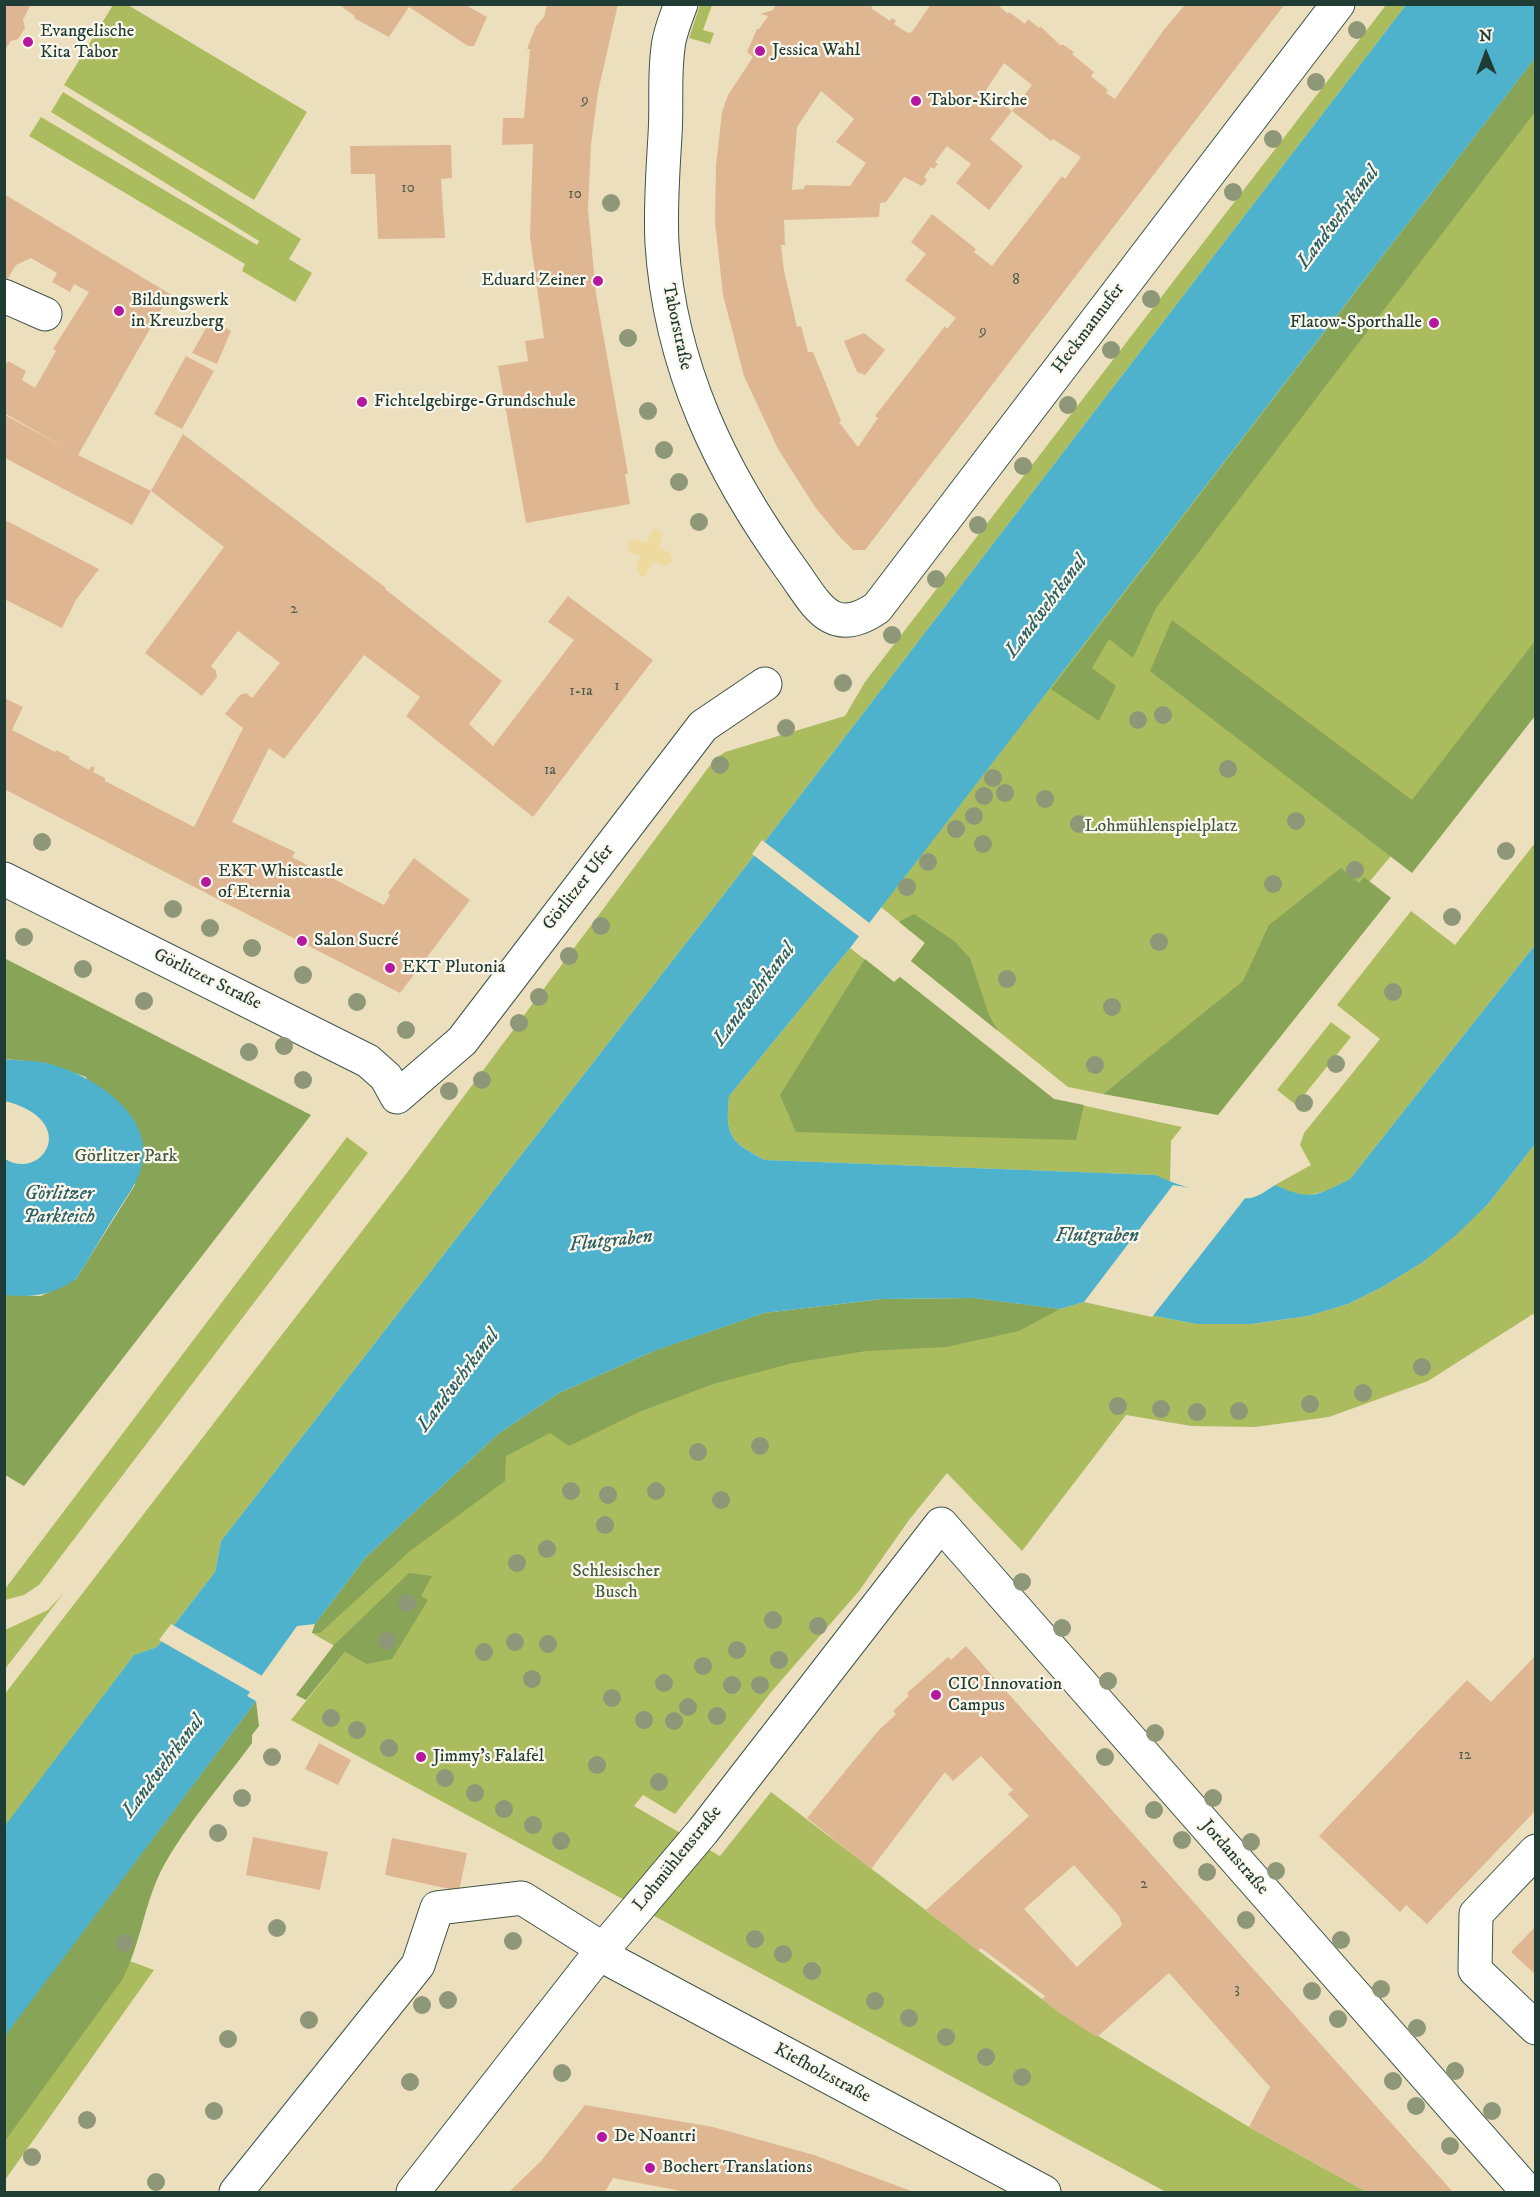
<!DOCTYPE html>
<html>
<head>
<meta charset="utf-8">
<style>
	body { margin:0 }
	#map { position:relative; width:1540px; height:2197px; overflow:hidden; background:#ecdfbe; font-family:"IM FELL DW Pica",serif }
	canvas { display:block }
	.frame { position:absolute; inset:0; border:6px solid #1f3d34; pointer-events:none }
	.north { position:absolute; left:1456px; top:24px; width:60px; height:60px; -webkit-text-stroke:4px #fbf7ec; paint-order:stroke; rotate:359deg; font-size:16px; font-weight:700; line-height:24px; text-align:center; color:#1f3d34 }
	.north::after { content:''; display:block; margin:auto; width:21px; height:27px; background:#1f3d34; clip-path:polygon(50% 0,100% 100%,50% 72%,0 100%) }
</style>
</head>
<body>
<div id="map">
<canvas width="1540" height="2197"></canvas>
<div class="frame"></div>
<div class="north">N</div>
</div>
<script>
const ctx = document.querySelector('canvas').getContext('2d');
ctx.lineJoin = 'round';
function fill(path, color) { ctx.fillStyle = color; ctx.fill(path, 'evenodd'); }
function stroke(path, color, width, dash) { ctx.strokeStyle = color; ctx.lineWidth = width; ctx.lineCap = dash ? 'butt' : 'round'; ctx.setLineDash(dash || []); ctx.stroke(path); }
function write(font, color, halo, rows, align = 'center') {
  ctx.font = font + ' "IM FELL DW Pica",serif'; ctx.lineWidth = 4.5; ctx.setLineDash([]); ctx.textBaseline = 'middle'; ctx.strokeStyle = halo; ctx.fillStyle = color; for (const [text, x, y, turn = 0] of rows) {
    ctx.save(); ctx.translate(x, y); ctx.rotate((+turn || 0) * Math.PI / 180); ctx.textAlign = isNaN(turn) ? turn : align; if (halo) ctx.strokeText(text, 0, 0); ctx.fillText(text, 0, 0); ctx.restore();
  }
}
const green = new Path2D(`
	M113,5h15l179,107 -53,88 -190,-115z
	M700,5h12l-9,25 11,3 -4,11 -21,-6z
	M1386,5h20l-653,852 -532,684 -6,31 -58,75 -23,8 -129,172 -1,-132 402,-521 308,-414 11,-8 120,-36 20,-34z
	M1535,58v626l-165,197 -267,213 -35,-7 -157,-126 14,-18 -44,-36z
	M63,92l238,147 -12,20 23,14 -17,29 -53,-31 3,-7 -216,-128 12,-19 216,128 2,-4 -208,-129z
	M1535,843v102l-185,234 -23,12 -27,6 -25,-12 36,-20 -11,-20 4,-12 76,-94 -43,-34 74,-94 44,34z
	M850,948l44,34 6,-5 154,122 128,28 -11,14 -1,41 3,3 -18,-10 -390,-15c-35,-18 -40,-24 -36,-64z
	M1331,1022l20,15 -55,68 -19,-15z
	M347,1137l21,16 -329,432 -15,10 -19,5v-11z
	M1535,1144v172l-2,-2 -105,67 -99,36 -74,10 -64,-1 -65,-11 -104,136 -75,-78 -38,47 -50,71 -87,100 -97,123 -32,-19 -9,11 86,50 51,-64 288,220 190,115 118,65h-201l-875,-472 54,-68 -33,-19 3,-9 183,-190 156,-83 110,-38 209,-15 87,11 24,-7 112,22h56l56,-8 40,-12 36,-18 39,-24 65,-58z
	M63,1594l-58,75v-39l43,-20z
	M76,1941l78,29 -149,210v-144z`);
const forest = new Path2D(`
	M1535,58v54l-379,496 -23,50 -24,-19 -17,29 24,18 -17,35 -48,-32z
	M1172,620l240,180 123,-159v75l-123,157 -262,-202z
	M1341,868l18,15 5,-6 27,21 -173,217 -115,-21 140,-113 26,-56z
	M914,914l40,27 16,17 19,57 9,16 -87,-70 14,-18 -26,-21z
	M4,958l307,157 -287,371 -19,-11v-180l36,1 35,-17 59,-94 -49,-108 -40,-14 -41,-4z
	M865,959l29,23 6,-5 154,122 30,6 -8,35 -280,-8 -16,-37z
	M973,1298l87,11 -41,22 -73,16 -80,4 -73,12 -80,21 -74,28 -70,34 -19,-13 -44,23 -1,25 -95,70 -90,82h-8l3,-9 51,-67 132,-123 61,-41 95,-42 110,-38 118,-14z
	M409,1573l23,3 -11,20 7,4 -36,59 -25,5 -22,-12 -39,48 -10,-5 38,-50z
	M256,1701l3,25 -7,9v8c-29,40 -66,82 -89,124 -19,36 -22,77 -41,113l-117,161 -1,-105z`);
const sand = new Path2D(`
	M654,529l9,4 -4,15 11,5 3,9 -9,4 -11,-4 -8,14h-5l-4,-9 5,-11 -11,-4 -3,-9 9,-4 10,4z`);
const water = new Path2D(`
	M1406,5h129v53l-685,890 -121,148c-4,40 1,46 36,64l391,15c17,10 75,26 95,23 7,-1 18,-9 24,-13 35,16 42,11 75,-6l185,-234v199l-47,60 -32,31 -33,27 -39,24 -36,18 -40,12 -56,8h-56l-112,-22 -24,7 -87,-11 -91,1 -118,14 -110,38 -95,42 -61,41 -132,123 -51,67 -18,2 -50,70 9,5 -251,335 -1,-209 130,-172 23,-8 58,-75 6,-31 532,-684z
	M5,1059c14,2 31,1 45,5 44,12 107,52 91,105 -5,16 -14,27 -22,40 -15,23 -28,47 -43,70 -23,16 -44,19 -71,16v-136c37,23 77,-38 0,-58z`);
const pier = new Path2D(`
	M762,840l110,85 -11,13 -109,-84z
	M1173,1185l73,12 -94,120 -68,-15z
	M171,1624l93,53 -12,16 -93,-53z`);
const building = new Path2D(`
	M4,4h27l-8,16 2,8 -7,11 -7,2 -7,10z
	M338,4h126l23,13 -13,29h-6l-59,-39 -20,30 -35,-19 1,-2z
	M547,4h71l-20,88 -7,52 -3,65 8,85 32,180h-3l5,30 -104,19 -28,-157 30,-5 -3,-20 19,-3 -14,-101 3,-93 -31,1 1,-27h21l6,-69h-3l9,-23 8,-9z
	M776,4h98l-3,4 19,13 2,-3 4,3 -2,3 14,9 4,-1 19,-28h66l11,10 1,-2 16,12 3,-5 11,9 1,-2 21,20 1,-2 12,8 -2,2 22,18 -3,4 17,14 -2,3 9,6 48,-68 21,-25 101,-2 -420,546h-12l-15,-15 -23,-28 -37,-58 -34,-73 -21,-81 -8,-73 1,-56 6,-54 6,-17 25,-38 -6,-5 10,-23h2l9,-13 -8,-2 13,-4zM1004,63l28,22 -20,26 39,30 2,-2 28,18 -16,22 -3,-3 -70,90 -18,-14 2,-3 -44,-35 -21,28 15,12 -21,26 51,38 -9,11 -2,-3 -70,90 3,2 -20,29 -19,-25 2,-1 -28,-69h-5l-7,-26 -4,1 -13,-56 -3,-26h4l-1,-25 95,-3 1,-14 6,-1 18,-25 18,9 5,-6 -3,-3 7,-10 3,2 4,-5 -3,-2 12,-16 24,18 -15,19 33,27 34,-44 -33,-27 22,-28 -26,-21zM821,91l33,28 -18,23 30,21 -16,23 -45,-1 -1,4 -12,1 5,-63z
	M451,145l1,33 -11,1 4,59 -67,1 -3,-65h-24l-1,-28z
	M4,194l166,100 -92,161 73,36 32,-57 203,154 -1,1 117,92 -33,43 24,22 81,-106 -26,-18 20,-26 85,64 -120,157 -127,-101 14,-19 -56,-42 -80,104 -15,-11 -37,74 63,30 -3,5 92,48 6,-10 -2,-2 26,-35 56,42 -70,93 -396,-204v-91l19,9 -11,23 43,22 1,-2 14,7 -1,2 20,11 3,-4 3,2 -2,4 12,6v3l89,46 49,-99 -18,-14 15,-19 6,-2 6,5 28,-35 -42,-32 -27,35 5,5 1,6 -15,19 -57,-43 79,-106 -73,-56 -19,34 -127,-67v-43l64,35 -65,-37v-46l4,-6 18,10 -4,9 13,8 21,-37 -3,-2 36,-57 -15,-8 -4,8 -18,-10 5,-9 -26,-15 -15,7 -12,20z
	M211,319l20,12 -14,33 -25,-11z
	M864,333l21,17 -20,25 -8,-3 -13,-31z
	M186,356l28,15 -32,58 -28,-15z
	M7,521l92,48 -23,31 -14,28 -58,-29v-74z
	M966,1646l273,307 214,239h-86l-118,-65 21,-40 -101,-114 -72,64 -39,-25 -16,-13 3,-3 -64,-48 -3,3 -52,-41 103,-94 -21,-22 5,-4 -32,-34 -28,25 -8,-9 -74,97 -64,-51 71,-87 18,-17 -3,-3 16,-15 -2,-3 41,-36 3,3zM1074,1865l45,51 3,9 -45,42 -53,-58z
	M1536,1655v155l-109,114 -21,-19 -6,7 -81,-76 148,-156 24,22z
	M319,1743l32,17 -13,25 -33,-16z
	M253,1837l75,15 -8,38 -74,-15z
	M392,1838l75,15 -8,38 -74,-16z
	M1536,1926v49l-25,-23z
	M585,2105l128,22 101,28 100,37h-228l-73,-14 -8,14h-96l32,-31z`);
const minor = new Path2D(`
	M681,4c-5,14 -12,30 -13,44 -4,28 -1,58 -3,87 -2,36 -5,72 -3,109 8,122 58,227 129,325 25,34 39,71 86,39l461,-604
	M4,296l41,18
	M4,879l364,182 18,16 11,20 65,-56 241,-315 62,-42
	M1536,1851l-60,63 -1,56 61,58
	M599,1954l445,238
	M236,2192l182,-227 19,-57 85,-10 70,44 7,12
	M413,2192l186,-238 104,-123 238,-307 587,668`);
const trees = [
	[1357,30],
	[1316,82],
	[1273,139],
	[1233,192],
	[611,203],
	[1151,299],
	[628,338],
	[1111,350],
	[1068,405],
	[648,411],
	[664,450],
	[1023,466],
	[679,482],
	[699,522],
	[978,525],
	[936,579],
	[892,635],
	[843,683],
	[1163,715],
	[1138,720],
	[786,728],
	[720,765],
	[1228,769],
	[993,778],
	[1005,793],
	[984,796],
	[1045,799],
	[974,816],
	[1296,821],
	[1079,824],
	[956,829],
	[42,842],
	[983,844],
	[1506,851],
	[928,862],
	[1355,870],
	[1273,884],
	[907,887],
	[173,909],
	[1452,917],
	[601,926],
	[210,928],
	[24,937],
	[1159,942],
	[252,948],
	[569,956],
	[83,969],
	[303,975],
	[1007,979],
	[1393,992],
	[539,997],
	[144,1001],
	[357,1002],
	[1112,1007],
	[519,1023],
	[406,1030],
	[284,1046],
	[249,1052],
	[1336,1064],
	[1095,1065],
	[303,1080],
	[482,1080],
	[449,1091],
	[1304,1103],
	[1422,1367],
	[1363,1393],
	[1310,1404],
	[1118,1406],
	[1161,1409],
	[1239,1411],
	[1197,1412],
	[760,1446],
	[698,1452],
	[571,1491],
	[656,1491],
	[608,1495],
	[721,1500],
	[605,1525],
	[547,1549],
	[517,1563],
	[1022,1582],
	[407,1603],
	[773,1620],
	[818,1626],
	[1062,1628],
	[387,1641],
	[515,1642],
	[548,1644],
	[737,1650],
	[484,1652],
	[779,1660],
	[703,1666],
	[532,1679],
	[1108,1681],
	[664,1683],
	[732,1685],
	[760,1685],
	[612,1698],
	[688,1707],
	[717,1716],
	[331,1718],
	[644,1720],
	[674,1721],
	[357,1730],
	[1155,1733],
	[389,1748],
	[272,1757],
	[1105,1757],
	[597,1765],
	[445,1778],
	[659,1782],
	[475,1793],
	[242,1798],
	[1213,1798],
	[504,1809],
	[1154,1810],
	[533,1825],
	[218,1833],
	[1182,1840],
	[561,1841],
	[1251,1842],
	[1276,1871],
	[1207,1872],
	[1246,1920],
	[277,1928],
	[755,1939],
	[1341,1940],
	[513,1941],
	[125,1943],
	[783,1954],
	[812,1971],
	[1381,1989],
	[1312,1991],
	[448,2000],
	[875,2001],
	[422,2005],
	[909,2018],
	[1338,2019],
	[309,2020],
	[1417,2028],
	[946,2037],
	[228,2039],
	[986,2057],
	[1455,2071],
	[562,2073],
	[1022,2077],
	[1393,2081],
	[410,2082],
	[1416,2106],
	[214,2111],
	[1492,2111],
	[87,2120],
	[1450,2146],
	[32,2157],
	[156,2182]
];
const markers = [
	[28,42,6,"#b5179e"],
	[760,51,6,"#b5179e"],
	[916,101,6,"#b5179e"],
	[598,281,6,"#b5179e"],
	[119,311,6,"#b5179e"],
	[1434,323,6,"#b5179e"],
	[362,402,6,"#b5179e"],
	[206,882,6,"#b5179e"],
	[302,941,6,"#b5179e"],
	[390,968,6,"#b5179e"],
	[936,1695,6,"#b5179e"],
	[421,1757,6,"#b5179e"],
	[602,2137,6,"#b5179e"],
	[650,2168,6,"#b5179e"]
];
const numberNames = [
	["9",585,101],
	["10",408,189],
	["10",575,195],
	["8",1016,281],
	["9",983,332],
	["2",294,610],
	["1",617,687],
	["1-1a",581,692],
	["1a",550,771],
	["12",1465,1756],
	["2",1144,1885],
	["3",1237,1990]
];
const poiNames = [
	["Evangelische",40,32],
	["Kita Tabor",40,53],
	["Jessica Wahl",772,51],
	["Tabor-Kirche",928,101],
	["Eduard Zeiner",586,281,"right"],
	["Bildungswerk",131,301],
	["in Kreuzberg",131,322],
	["Flatow-Sporthalle",1422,323,"right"],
	["Fichtelgebirge-Grundschule",374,402],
	["EKT Whistcastle",218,872],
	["of Eternia",218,893],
	["Salon Sucré",314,941],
	["EKT Plutonia",402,968],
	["CIC Innovation",948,1685],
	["Campus",948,1706],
	["Jimmy's Falafel",433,1757],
	["De Noantri",614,2137],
	["Bochert Translations",662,2168]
];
const streetNames = [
	["Taborstraße",676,327,78],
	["Heckmannufer",1089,329,-53],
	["Görlitzer Ufer",579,888,-52],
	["Görlitzer Straße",207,980,26],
	["Jordanstraße",1234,1858,49],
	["Lohmühlenstraße",678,1859,-51],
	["Kiefholzstraße",822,2074,28]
];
const parkNames = [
	["Lohmühlenspielplatz",1161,827],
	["Görlitzer Park",126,1157],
	["Schlesischer",616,1572],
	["Busch",616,1593]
];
const waterNames = [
	["Landwehrkanal",1339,218,-53],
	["Landwehrkanal",1047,607,-53],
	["Landwehrkanal",755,995,-53],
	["Görlitzer",59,1195],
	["Parkteich",59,1218],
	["Flutgraben",1097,1237],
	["Flutgraben",611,1242,-6],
	["Landwehrkanal",459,1381,-53],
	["Landwehrkanal",164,1767,-53]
];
fill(green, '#abbc5f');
fill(forest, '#88a456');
fill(sand, '#eeda9e');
fill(water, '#4eb2cd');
fill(pier, '#ecdfbe');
fill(building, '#deb792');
stroke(minor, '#3e5549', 35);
stroke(minor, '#fff', 33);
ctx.fillStyle = '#8e9878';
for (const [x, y] of trees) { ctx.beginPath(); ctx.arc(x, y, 9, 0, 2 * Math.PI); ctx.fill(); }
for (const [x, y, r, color] of markers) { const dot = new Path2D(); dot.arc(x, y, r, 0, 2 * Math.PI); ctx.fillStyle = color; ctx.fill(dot); stroke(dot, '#fbf7ec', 2); }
write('15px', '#4f5c4c', null, numberNames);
write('18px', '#1f3d34', '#fbf7ec', poiNames, 'left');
write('18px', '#1f3d34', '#fbf7ec', streetNames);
write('18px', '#425d3f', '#fbf7ec', parkNames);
write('italic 20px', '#2d6062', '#fbf7ec', waterNames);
</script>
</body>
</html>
